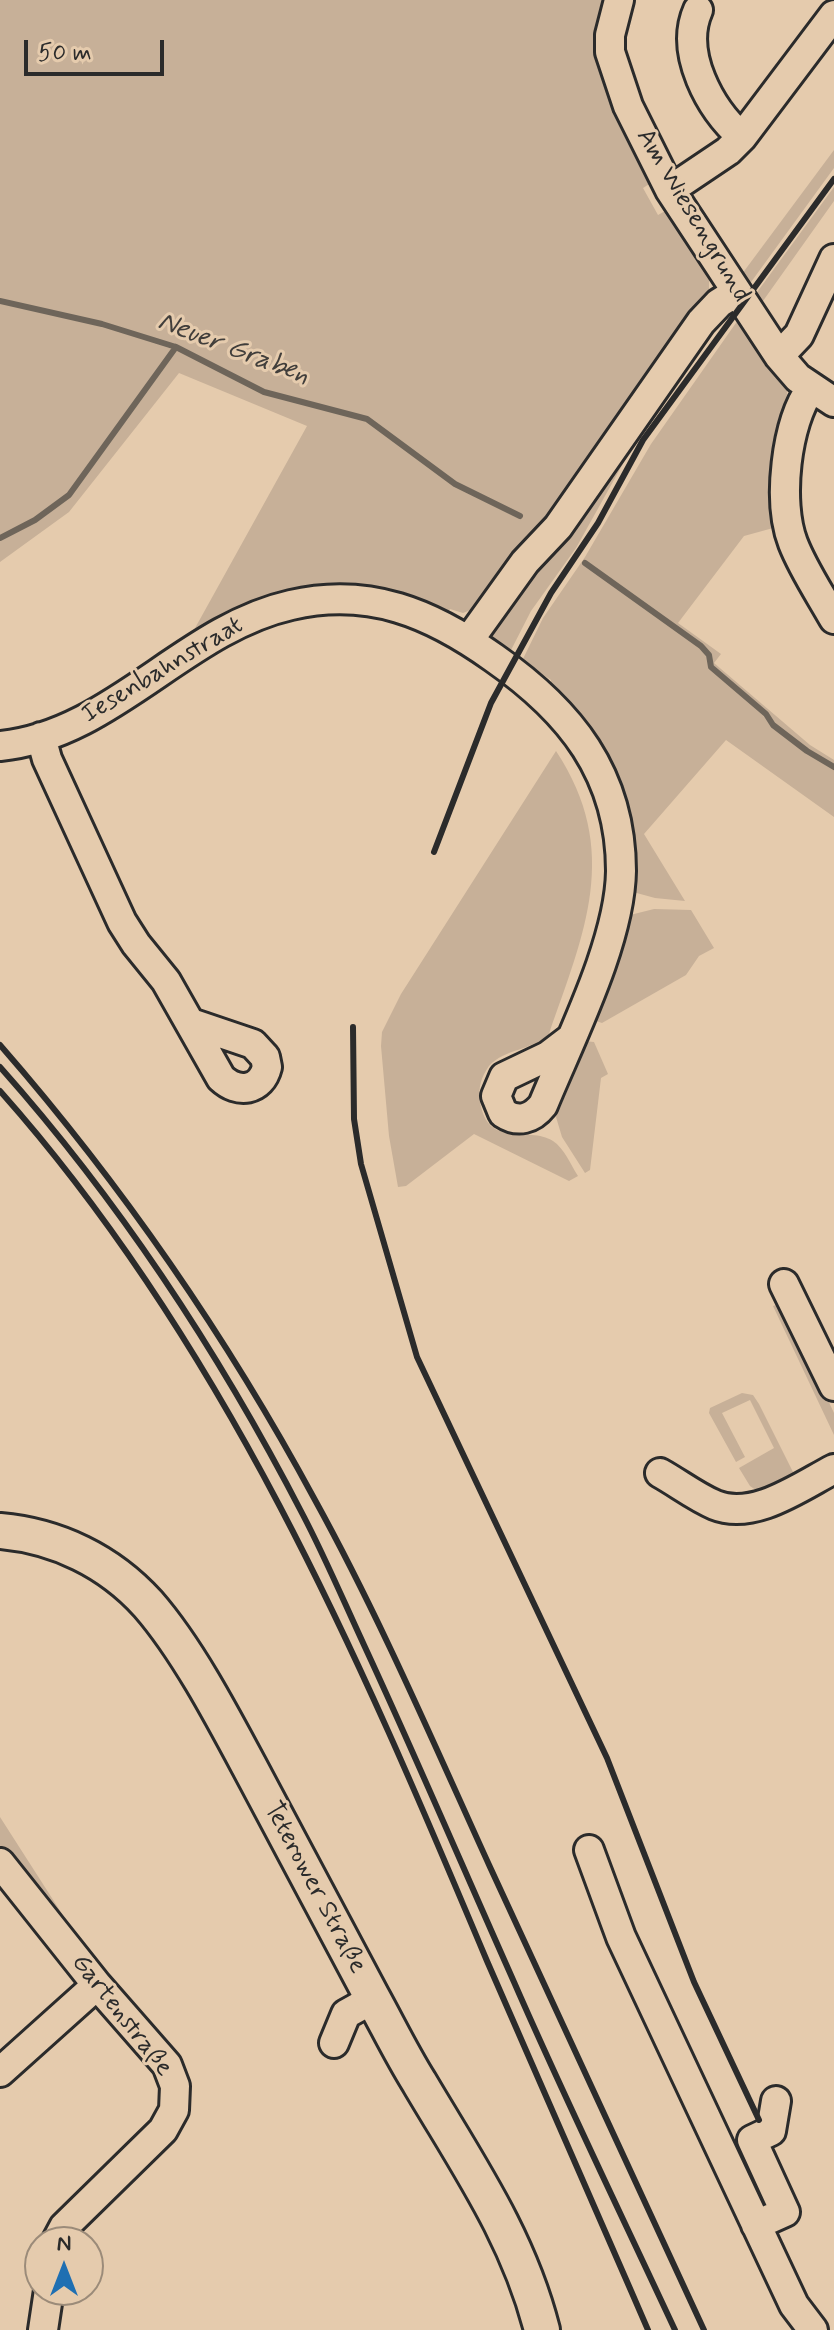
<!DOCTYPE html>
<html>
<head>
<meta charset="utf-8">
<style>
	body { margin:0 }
	#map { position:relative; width:834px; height:2330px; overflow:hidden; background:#e5cbad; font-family:Mynerve,sans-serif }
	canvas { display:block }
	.north { position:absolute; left:24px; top:2226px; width:80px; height:80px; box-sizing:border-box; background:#e5cbad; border:2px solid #9b8b79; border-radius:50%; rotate:0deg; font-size:22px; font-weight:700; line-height:32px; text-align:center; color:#2b2b2b }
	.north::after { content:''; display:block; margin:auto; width:28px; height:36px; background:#1f6fb2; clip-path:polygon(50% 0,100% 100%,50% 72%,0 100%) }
	.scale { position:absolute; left:24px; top:40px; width:140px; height:36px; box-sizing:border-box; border:4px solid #2b2b2b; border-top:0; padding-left:10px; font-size:24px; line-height:28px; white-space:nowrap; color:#2b2b2b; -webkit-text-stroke:6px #e5cbad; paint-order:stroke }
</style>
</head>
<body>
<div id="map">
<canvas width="834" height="2330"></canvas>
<div class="north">N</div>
<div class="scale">50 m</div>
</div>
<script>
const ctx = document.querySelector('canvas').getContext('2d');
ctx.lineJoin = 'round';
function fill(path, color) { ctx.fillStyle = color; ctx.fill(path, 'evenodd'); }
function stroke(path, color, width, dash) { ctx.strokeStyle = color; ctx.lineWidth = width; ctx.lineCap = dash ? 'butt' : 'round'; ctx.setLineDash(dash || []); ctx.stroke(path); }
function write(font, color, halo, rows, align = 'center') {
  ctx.font = font + ' Mynerve,sans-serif'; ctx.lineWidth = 6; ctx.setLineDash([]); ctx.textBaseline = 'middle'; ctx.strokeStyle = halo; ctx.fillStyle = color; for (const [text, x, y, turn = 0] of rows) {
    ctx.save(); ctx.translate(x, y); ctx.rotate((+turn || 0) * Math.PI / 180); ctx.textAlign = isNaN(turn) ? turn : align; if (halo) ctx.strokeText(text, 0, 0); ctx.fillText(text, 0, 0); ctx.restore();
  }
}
const green = new Path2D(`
	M0,0h610l44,181 -11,7 15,27 9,-5 42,68v16l-17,17 -145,206 -47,53 -27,39 -10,4 -13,-4 -3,5 -54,-21 -2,-3 -16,-3 -2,3 -6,-1 -1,-3 -16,-1 -161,54 118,-213 -128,-53 -110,139 -69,50z
	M834,150v18l-88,121 -7,-11z
	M834,187v14l-76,107 -6,-9z
	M719,313l7,3 -87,119 -63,113 -45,63 -22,43 -15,-10 -5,-16z
	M738,320l36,54 13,15 -3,136 -40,11 -66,87 43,31 -7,9 96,82 24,15v57l-108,-77 -82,94 41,67 -30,-3 -22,-6 -3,-20 -80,-186 1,-6 -12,-8 -5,1 -13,-10 22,-45 42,-61 66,-113z
	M556,751c66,100 28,182 -7,283 -16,16 -45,15 -60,32 -8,11 -11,22 -9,35 7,49 48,24 73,40 11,7 18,24 25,35l-9,5 -95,-47 -68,52 -8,1 -9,-51 -8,-90 1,-14 19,-38z
	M654,909l37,1 23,38 -15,8 -13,19 -84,48 -9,-3 33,-104z
	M584,1041l10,1 14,32 -7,4 -11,92 -5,3 -23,-36 -6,-20 13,-31 -6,-3z
	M783,1303l51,110v22l-61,-129z
	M742,1393l11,2 6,9 36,72 -35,17 -10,-7 -11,-18 35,-20 -24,-48 -28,13 23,44 -9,5 -27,-49 1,-5z
	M0,1817l66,103 -5,4 -46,-55 -15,-23z`);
const stream = new Path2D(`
	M0,301l102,23 74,23 88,45 103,27 88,65 65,32
	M0,538l35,-18 34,-25 107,-148
	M585,563l116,83 8,9 2,12 55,47 7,11 34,26 27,16`);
const minor = new Path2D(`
	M619,0l-9,35v17l18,54 42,84 109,166 19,22 36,24
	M698,10c-19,43 12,99 44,127
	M670,190l58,-39 14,-14 92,-122
	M779,356l20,-21 35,-76
	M811,388c-25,35 -34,114 -18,155 10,26 27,51 41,76
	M469,640l56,-78 33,-35 143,-205 18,-19 16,-10
	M41,737l6,22 75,163 14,22 30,37 55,97c17,16 40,13 46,-11l-2,-10 -12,-13 -62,-21
	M0,746c112,-11 184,-117 291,-141 78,-18 140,8 203,53 76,53 127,116 127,213 -1,71 -51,168 -78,234 -11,14 -25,18 -40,8l-7,-17 8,-19 44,-21 21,-16
	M784,1284l50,102
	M660,1473c18,10 36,24 55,32 39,16 86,-19 119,-36
	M589,1850l32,87 173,368 19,25
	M0,1863l97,122 70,80 8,21 -1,24 -11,20 -99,97 -8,15
	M334,2043l12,-29 27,-15
	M0,2072l97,-87
	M756,2225l29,-13 -33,-72 19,-9 5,-30
	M43,2330l6,-40`);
const major = new Path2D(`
	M0,1531c57,5 109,30 148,73 41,47 78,119 108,175 39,73 77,146 116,218 16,29 30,58 47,85 49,83 99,154 123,248`);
const rail = new Path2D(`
	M434,852l57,-149 60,-110 47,-70 45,-83 191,-261
	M353,1027l1,92 7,45 56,193 190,401 87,224 65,138
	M0,1045c122,140 227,292 315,455 65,118 119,244 175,367 71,154 143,308 214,463
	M0,1067c120,135 220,287 303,448 22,42 41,87 61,130 52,112 100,225 150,337 51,117 107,232 161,348
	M0,1091c225,253 358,563 487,870 53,124 108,246 161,369`);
const streetNames = [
	["Am Wiesengrund",692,216,59],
	["Iesenbahnstraat",163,671,-31],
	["Teterower Straße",314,1888,62],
	["Gartenstraße",121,2016,52]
];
const waterNames = [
	["Neuer Graben",233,350,21]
];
fill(green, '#c7b098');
stroke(stream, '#6e655a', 6);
stroke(minor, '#2b2b2b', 34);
stroke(major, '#2b2b2b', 40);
stroke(minor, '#e5cbad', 28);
stroke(major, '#e5cbad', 34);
stroke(rail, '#2b2b2b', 6);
write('26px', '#2b2b2b', '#e5cbad', streetNames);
write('italic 28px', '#413e3b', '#e5cbad', waterNames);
</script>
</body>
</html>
